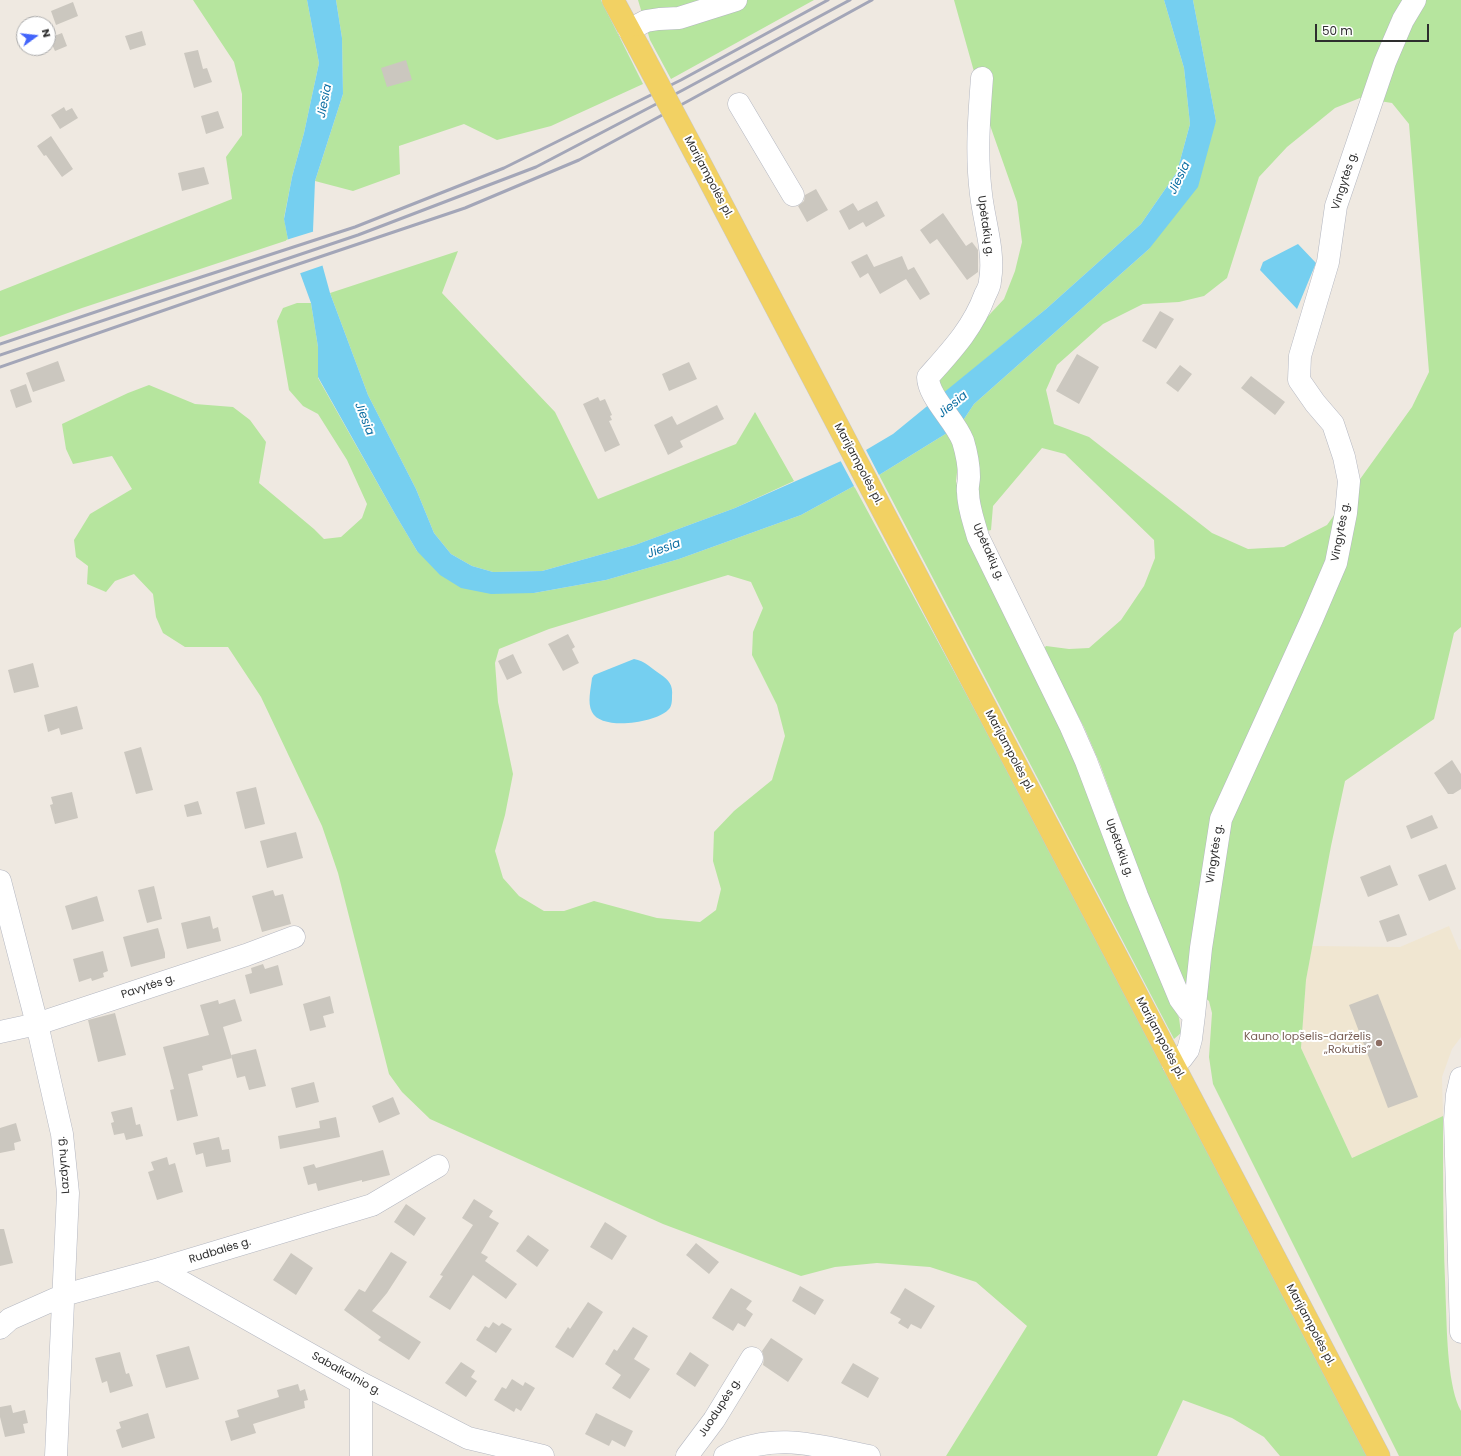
<!DOCTYPE html>
<html>
<head>
<meta charset="utf-8">
<style>
	body { margin:0 }
	#map { position:relative; width:1461px; height:1456px; overflow:hidden; background:#efe9e1; font-family:Poppins,sans-serif }
	canvas { display:block }
	.north { position:absolute; left:16px; top:16px; width:40px; height:40px; box-sizing:border-box; background:#fff; border:1px solid #ababab; border-radius:50%; rotate:75deg; font-size:11px; font-weight:700; line-height:16px; text-align:center; color:#2e2e2e }
	.north::after { content:''; display:block; margin:auto; width:14px; height:18px; background:#4264fb; clip-path:polygon(50% 0,100% 100%,50% 72%,0 100%) }
	.scale { position:absolute; left:1315px; top:24px; width:114px; height:18px; box-sizing:border-box; border:2px solid #2e2e2e; border-top:0; padding-left:5px; font-size:12px; line-height:14px; white-space:nowrap; color:#2e2e2e; -webkit-text-stroke:3px #fff; paint-order:stroke }
</style>
</head>
<body>
<div id="map">
<canvas width="1461" height="1456"></canvas>
<div class="north">N</div>
<div class="scale">50 m</div>
</div>
<script>
const ctx = document.querySelector('canvas').getContext('2d');
ctx.lineJoin = 'round';
function fill(path, color) { ctx.fillStyle = color; ctx.fill(path, 'evenodd'); }
function stroke(path, color, width, dash) { ctx.strokeStyle = color; ctx.lineWidth = width; ctx.lineCap = dash ? 'butt' : 'round'; ctx.setLineDash(dash || []); ctx.stroke(path); }
function write(font, color, halo, rows, align = 'center') {
  ctx.font = font + ' Poppins,sans-serif'; ctx.lineWidth = 4; ctx.setLineDash([]); ctx.textBaseline = 'middle'; ctx.strokeStyle = halo; ctx.fillStyle = color; for (const [text, x, y, turn = 0] of rows) {
    ctx.save(); ctx.translate(x, y); ctx.rotate((+turn || 0) * Math.PI / 180); ctx.textAlign = isNaN(turn) ? turn : align; if (halo) ctx.strokeText(text, 0, 0); ctx.fillText(text, 0, 0); ctx.restore();
  }
}
const education = new Path2D(`
	M1449,926l10,24 2,-1v88l-9,12 -10,28 1,39 -91,42 -51,-110 5,-68 6,-34 88,1z`);
const green = new Path2D(`
	M193,0h114l12,63 -15,70 -12,44 -8,41 4,22 -206,68 -82,29v-46l232,-92 -6,-42 16,-22v-41l-8,-32z
	M336,0h265l42,84 -92,42 -54,14 -33,-16 -65,22 1,28 -47,17 -38,-10 28,-87 -1,-56z
	M638,0h176l-143,79 -21,-39z
	M954,0h210l20,68 6,56 -13,48 -36,52 -95,85 -104,86 -5,-24 67,-72 11,-28 7,-29 -5,-40 -32,-91z
	M1193,0h268v627l-7,6 -20,86 -89,62 -14,65 -25,134 -5,68 51,110 91,-42c0,64 0,128 3,192 1,27 2,80 15,103v45h-62l-186,-372 -4,-27 3,-44 -3,-12 -26,-20 -43,-107 -40,-110 -16,-37 -41,-77 3,-4 23,3 20,-1 32,-28 23,-34 11,-28 -1,-18 -89,-86 -23,-6 -49,58 -2,24 -8,2 -25,-68 -2,17 5,22 117,260 59,157 42,98 2,15 -7,6 -295,-564 81,-50 14,-21 175,-155 67,-128zM1360,98l32,5 17,21 20,248 -17,35 -85,118 -43,22 -36,2 -36,-16 -123,-96 -35,-13 -8,-34 11,-25 46,-41 40,-20 36,-2 25,-6 23,-18 32,-101 28,-30 48,-39z
	M458,251l-16,42 113,119 43,87 138,-55 19,-32 39,69 -59,27 -100,37 -93,26 -49,1 -21,-6 -21,-12 -17,-21 -18,-44 -48,-94 -38,-102z
	M297,303h14l7,44v31l77,136 22,37 117,42 72,-13 73,-21 122,-44 53,-29 137,254 377,716h-88l-16,-19 -32,-19 -49,-18 -26,56h-211l81,-130 -51,-44 -46,-15 -53,-4 -42,4 -34,9 -138,-52 -233,-105 -28,-27 -13,-18 -51,-201 -16,-47 -61,-129 -33,-50h-43l-22,-14 -7,-16 -3,-23 -19,-20 -19,7 -9,11 -19,-8 1,-18 -12,-9 -2,-17 16,-26 42,-25 -20,-33 -39,8 -7,-15 -4,-25 66,-31 21,-8 46,19 38,3 17,13 16,22 -7,41 55,46 10,10 17,-2 21,-19 5,-14 -20,-44 -29,-46 -15,-8 -14,-16 -12,-69 6,-13zM728,575l23,7 12,26 -10,24 -1,23 25,50 8,31 -13,44 -38,31 -20,21 -1,29 8,28 -5,21 -16,12 -43,-4 -63,-17 -30,10h-20l-25,-15 -16,-18 -8,-27 10,-36 8,-41 -15,-72 -3,-39 4,-14 50,-20z`);
const water = new Path2D(`
	M307,0h29l6,38 1,56 -28,87 -2,50 17,62 38,102 48,94 18,44 17,21 21,12 21,6 49,-1 93,-26 100,-37 131,-58 27,-16 153,-125 95,-85 36,-52 13,-48 -6,-56 -20,-68h29l23,121 -18,66 -49,62 -175,155 -14,21 -81,50 -25,11 -53,29 -122,44 -73,21 -72,13 -43,1 -30,-6 -21,-13 -23,-24 -22,-37 -77,-137v-30l-7,-44 -23,-63 -4,-21 8,-42 12,-44 15,-70z
	M1298,244l18,19 -19,46 -37,-39 3,-8z
	M634,659c11,2 17,9 26,15 9,6 13,11 12,22 0,5 0,11 -4,14 -13,13 -67,21 -76,2 -5,-9 -1,-24 0,-34l2,-3z`);
const pier = new Path2D(`
	M315,231l9,34 -26,9 -12,-34z
	M865,448l15,29 -25,11 -16,-30z`);
const building = new Path2D(`
	M73,2l5,14 -22,9 -5,-14z
	M142,31l4,14 -16,5 -5,-14z
	M62,33l5,13 -12,5 -6,-13z
	M198,50l5,19 4,-1 5,14 -18,6 -10,-35z
	M406,60l6,20 -25,7 -6,-19z
	M64,107l2,4 6,-3 6,10 -18,11 -9,-14z
	M218,111l6,17 -18,6 -5,-18z
	M51,136l22,33 -11,8 -16,-22 -2,1 -7,-10z
	M204,167l5,17 -27,7 -4,-18z
	M816,189l12,21 -21,12 -9,-16 6,-5 1,-6z
	M877,201l8,15 -19,11 -3,-5 -14,8 -10,-19 14,-8 5,8z
	M943,213l23,33 6,-4 6,8v22l-11,8 -30,-41 -7,5 -10,-14z
	M867,254l7,13 28,-11 6,14 6,-3 16,27 -10,6 -14,-21 -26,15 -12,-21 -8,5 -9,-16z
	M1160,311l14,8 -18,30 -14,-8z
	M1077,354l22,13 -20,37 -23,-13z
	M58,361l7,20 -32,11 -7,-19z
	M689,362l8,17 -28,12 -7,-17z
	M1180,365l12,9 -14,18 -12,-9z
	M1251,376l34,26 -10,13 -34,-27z
	M26,384l6,18 -16,6 -6,-18z
	M598,397l2,4 5,-2 7,16 -2,1 2,4 -3,1 11,24 -15,7 -22,-48z
	M717,405l7,14 -44,22 3,6 -15,8 -14,-30 18,-9 5,9z
	M568,634l7,13 -3,2 7,14 -16,8 -15,-27z
	M513,654l9,19 -15,7 -9,-19z
	M33,663l6,24 -25,6 -6,-23z
	M77,706l6,23 -22,6 -2,-7 -11,4 -4,-17z
	M141,747l12,43 -17,4 -12,-42z
	M1452,760l9,14v15l-8,5h-5l-14,-21z
	M256,787l9,37 -20,5 -9,-37z
	M72,792l6,26 -23,6 -5,-19 3,-1 -2,-7z
	M198,801l4,13 -15,3 -3,-12z
	M1432,815l6,13 -27,11 -5,-13z
	M296,832l7,26 -36,10 -7,-27z
	M1446,864l10,25 -27,12 -11,-26z
	M1390,865l8,20 -30,12 -8,-20z
	M154,886l8,33 -15,4 -9,-33z
	M273,890l2,6 8,-2 8,30 -29,8 -10,-36z
	M97,896l7,25 -32,9 -7,-24z
	M1399,914l8,21 -20,7 -8,-21z
	M210,916l3,13 5,-2 3,14 -34,8 -6,-26z
	M158,928l7,25v5l-34,9 -8,-30z
	M103,951l5,20 -5,2 1,4 -12,4 -1,-3 -12,4 -6,-23z
	M263,964l2,5 13,-4 5,20 -33,9 -5,-19 7,-2 -1,-5z
	M1378,994l40,103 -30,11 -39,-103z
	M330,996l4,17 -11,3 3,11 -16,4 -7,-27z
	M235,999l7,22 -19,6 9,31 -30,8 1,4 -15,4 10,42 -21,5 -7,-31 4,-1 -11,-42 46,-12 -9,-30 18,-5 1,4z
	M115,1013l11,42 -28,7 -10,-42z
	M256,1049l10,37 -17,4 -4,-14 -8,2 -6,-23z
	M314,1082l5,20 -23,6 -5,-20z
	M393,1097l7,17 -21,9 -7,-17z
	M132,1107l4,18 4,-1 3,12 -17,4 -2,-7 -10,2 -3,-12 3,-1 -3,-10z
	M336,1117l4,20 -60,12 -2,-13 42,-8 -1,-7z
	M16,1123l5,18 -7,2 1,7 -15,3v-25z
	M219,1137l3,13 7,-1 2,13 -25,5 -3,-14 -7,2 -3,-12z
	M383,1150l7,25 -28,7v-2l-44,11 -2,-8 -8,2 -5,-18 11,-3 2,4z
	M167,1157l2,8 6,-2 8,29 -26,8 -9,-28 6,-2 -3,-8z
	M474,1199l19,12 -4,6 10,6 -18,30 7,4 -3,4 32,23 -11,15 -33,-24 -23,35 -21,-13 14,-21 -3,-1 33,-50 -11,-7z
	M406,1204l20,14 -12,18 -20,-14z
	M605,1222l22,14 -15,24 -22,-13z
	M0,1229h4l9,34 -13,3z
	M528,1235l21,15 -12,17 -21,-16z
	M696,1243l23,19 -10,12 -23,-19z
	M391,1252l16,10 -20,31 -15,18 49,31 -12,18 -31,-20 3,-3 -37,-27 15,-21 6,3z
	M291,1253l22,15 -17,27 -23,-15z
	M800,1286l24,14 -9,15 -23,-14z
	M731,1288l21,13 -6,8 7,5 -8,13 -7,-4 -5,8 -21,-13z
	M905,1288l30,18 -14,23 -10,-5 -3,5 -10,-6 3,-4 -11,-6z
	M588,1302l15,10 -30,46 -18,-11 13,-20 2,2z
	M493,1322l6,4 3,-3 10,6 -16,24 -20,-13 9,-14 4,2z
	M633,1327l15,9 -14,23 16,10 -20,30 -18,-11 9,-13 -16,-11 9,-15 3,2z
	M771,1338l32,21 -15,23 -25,-17 1,-7 -2,-7z
	M189,1346l10,33 -33,9 -10,-33z
	M120,1352l6,22 3,-1 4,13 -23,7 -3,-12 -5,2 -7,-25z
	M690,1352l19,13 -14,22 -19,-13z
	M461,1362l14,9 -4,6 6,4 -11,16 -21,-14z
	M853,1363l26,15 -11,20 -27,-15z
	M512,1379l11,7 2,-4 10,6 -14,23 -5,-3 -2,4 -20,-12 8,-13 4,2z
	M298,1384l2,7 5,-2 3,11 -4,1 1,7 -52,16 3,9 -25,8 -6,-20 14,-4 -2,-7 42,-13 -2,-7z
	M11,1405l2,8 12,-3 3,13 -5,1 2,9 -20,4 -5,-20v-10z
	M148,1413l7,25 -33,10 -6,-18 5,-2 -2,-6z
	M596,1413l37,18 -8,16 -13,-7 -3,6 -24,-12z`);
const minor = new Path2D(`
	M629,30l17,-9 13,-2 20,-1 57,-18
	M982,78c-3,39 -6,77 -1,116 3,28 14,58 9,87 0,5 -3,10 -5,14 -12,33 -34,56 -57,82 0,20 27,43 35,64 3,10 6,25 6,36 0,5 -2,10 -1,15 0,15 6,30 10,45l93,190 15,34 51,135 43,103 8,11 6,5
	M739,104l54,91
	M0,881l37,143 25,110 6,59 -12,263
	M0,1032l37,-8 209,-69 48,-18
	M1173,1064l9,-6 6,-8 3,-11 3,-24 7,-67 20,-129 91,-200 24,-56 10,-50 3,-32 -5,-24 -11,-33 -18,-21 -16,-23 1,-24 28,-94 8,-56 49,-144 18,-42 12,-20
	M1461,1078l-4,17 -2,25 6,212
	M159,1269l202,114 107,55 75,18
	M0,1328l10,-9 54,-24 95,-26 213,-64 66,-39
	M361,1383v73
	M687,1456l27,-36 38,-62
	M725,1456c50,-25 93,-10 144,0`);
const major = new Path2D(`
	M613,0l25,46
	M697,157l682,1299`);
const rail = new Path2D(`
	M0,344l143,-48 212,-69 149,-59 177,-88 147,-80
	M0,355l358,-120 178,-68 147,-77 167,-90
	M0,367l260,-90 205,-69 114,-48 111,-60 182,-100`);
const majorBridge = new Path2D(`
	M638,46l59,111`);
const markers = [
	[1379,1043,4,"#8d6e63"]
];
const streetNames = [
	["Marijampolės pl.",708,177,62],
	["Vingytės g.",1345,181,-72],
	["Upėtakių g.",985,226,82],
	["Marijampolės pl.",858,464,62],
	["Vingytės g.",1341,532,-79],
	["Upėtakių g.",988,552,66],
	["Marijampolės pl.",1009,751,62],
	["Upėtakių g.",1119,848,70],
	["Vingytės g.",1215,854,-81],
	["Pavytės g.",148,987,-18],
	["Marijampolės pl.",1160,1038,62],
	["Lazdynų g.",64,1165,-95],
	["Rudbalės g.",220,1251,-17],
	["Marijampolės pl.",1310,1325,62],
	["Sabalkalnio g.",346,1374,29],
	["Juodupės g.",720,1408,-57]
];
const educationNames = [
	["Kauno lopšelis-darželis",1371,1037],
	["„Rokutis“",1371,1050]
];
const waterNames = [
	["Jiesia",325,101,-79],
	["Jiesia",1180,178,-64],
	["Jiesia",953,405,-39],
	["Jiesia",364,419,69],
	["Jiesia",664,549,-20]
];
fill(education, '#f0e6d1');
fill(green, '#b6e59e');
fill(water, '#75cff0');
fill(pier, '#efe9e1');
fill(building, '#cbc7bf');
stroke(minor, '#b4b7c1', 23);
stroke(major, '#c9c9c9', 23);
stroke(minor, '#fff', 22);
stroke(major, '#f2d163', 22);
stroke(rail, '#a3a6b8', 3);
stroke(majorBridge, '#c9c9c9', 23, []);
stroke(majorBridge, '#f2d163', 22);
for (const [x, y, r, color] of markers) { const dot = new Path2D(); dot.arc(x, y, r, 0, 2 * Math.PI); ctx.fillStyle = color; ctx.fill(dot); stroke(dot, '#fff', 1.5); }
write('11px', '#2e2e2e', '#fff', streetNames);
write('11px', '#785e54', '#fff', educationNames, 'right');
write('italic 12px', '#0d6fa3', '#fff', waterNames);
</script>
</body>
</html>
